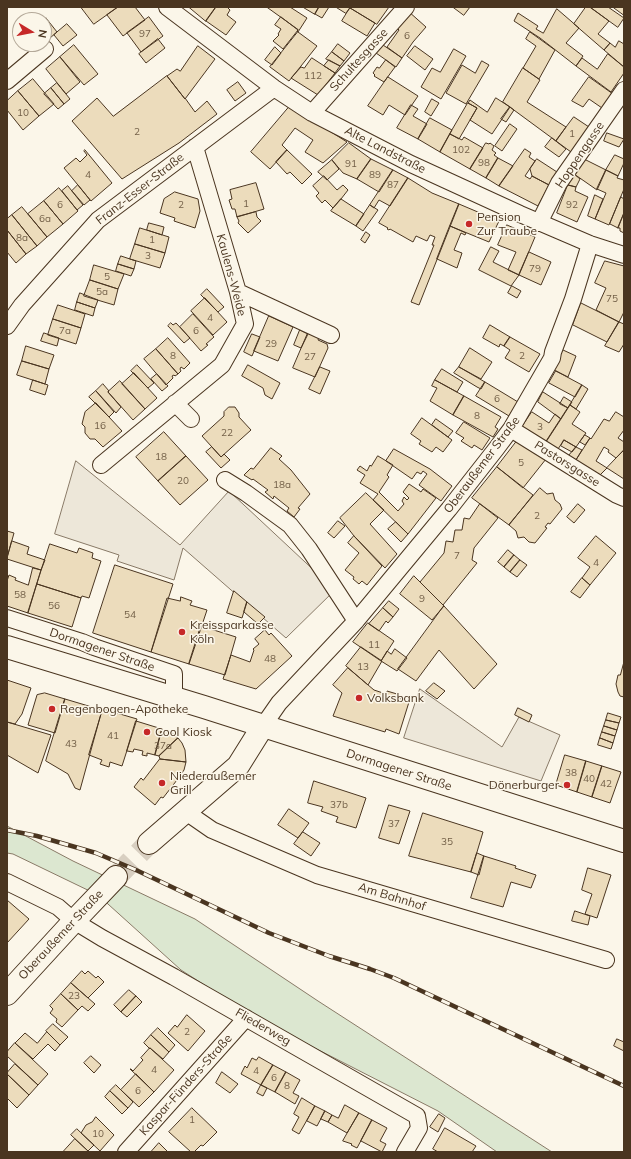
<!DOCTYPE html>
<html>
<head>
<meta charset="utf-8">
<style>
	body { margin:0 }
	#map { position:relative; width:631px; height:1159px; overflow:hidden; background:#fbf6e9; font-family:Mulish,sans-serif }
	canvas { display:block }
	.frame { position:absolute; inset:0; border:8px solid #4a3520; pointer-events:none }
	.north { position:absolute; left:12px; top:12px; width:40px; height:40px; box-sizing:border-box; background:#fbf6e9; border:1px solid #b4a999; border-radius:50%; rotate:100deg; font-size:11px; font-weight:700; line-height:16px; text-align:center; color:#4a3520 }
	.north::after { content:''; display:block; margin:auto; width:14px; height:18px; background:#c62828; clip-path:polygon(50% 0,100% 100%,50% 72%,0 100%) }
</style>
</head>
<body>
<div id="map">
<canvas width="631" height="1159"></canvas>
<div class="frame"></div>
<div class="north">N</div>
</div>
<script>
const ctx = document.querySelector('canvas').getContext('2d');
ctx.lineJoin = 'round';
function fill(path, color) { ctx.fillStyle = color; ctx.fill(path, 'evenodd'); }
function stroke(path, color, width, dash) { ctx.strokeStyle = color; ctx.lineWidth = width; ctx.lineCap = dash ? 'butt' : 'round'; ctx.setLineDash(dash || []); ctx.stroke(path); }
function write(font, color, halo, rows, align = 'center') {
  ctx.font = font + ' Mulish,sans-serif'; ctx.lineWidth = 3; ctx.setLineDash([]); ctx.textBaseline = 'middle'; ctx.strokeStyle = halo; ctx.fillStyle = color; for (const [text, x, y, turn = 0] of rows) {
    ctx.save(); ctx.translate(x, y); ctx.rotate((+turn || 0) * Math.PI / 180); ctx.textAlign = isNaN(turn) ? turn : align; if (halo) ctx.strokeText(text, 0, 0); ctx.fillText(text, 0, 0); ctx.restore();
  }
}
const green = new Path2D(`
	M7,826l66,35 122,58 123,82 234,151h-55l-59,-41 -182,-93 -75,-48 -83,-75 -85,-41 -6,-1z`);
const parking = new Path2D(`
	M76,461l104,84 49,-54 106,99 -49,48 -103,-90 -9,32 -57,-19 2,-6 -64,-21z
	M420,689l82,58 17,-30 41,18 -19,46 -137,-43z`);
const building = new Path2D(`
	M81,7h37l-24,17z
	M118,7h17l10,13 -22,16 -16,-21z
	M189,7h27l-10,14z
	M216,7h11l3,3 -3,5 9,7 -10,13 -20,-14z
	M267,7h23l17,11 -9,14 -1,-1 1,-1z
	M303,7h16l-4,7z
	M319,7h10l-7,11 -7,-4z
	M336,7h13l1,1 -4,5z
	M349,7h40l-12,17z
	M453,7h17l-6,8z
	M586,7h4l19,14 -11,13 12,9 -6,7 -30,-26z
	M590,7h18l16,11 -6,9z
	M613,7h11v8z
	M350,8l25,15 -8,13 -25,-15z
	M557,9l22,19 -13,15 17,13 -7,10 -36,-28 -26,-17 4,-8 20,13 -2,3 7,4z
	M408,11l18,16 -13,15 -11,16 -15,-11 12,-17 -4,-4z
	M149,17l14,19 -22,16 -14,-19z
	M281,17l17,13 -15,19 -10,-8 6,-6 -1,-1 3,-5 -6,-4z
	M46,18l11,14 -7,6 -6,-6v-12z
	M67,24l10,11 -14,11 -9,-11z
	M298,32l19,14 -28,35 -19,-14z
	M530,32l25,18 -16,29 -16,-11 13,-22 -10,-7z
	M158,39l7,9 -19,15 -7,-9z
	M619,41l5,3v23l-20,-17 6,-7 5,4z
	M338,44l12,9 -6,8 -12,-9z
	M74,45l24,29 -14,11 -24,-28z
	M383,45l19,13 -6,9 -20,-14z
	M198,46l17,13 -30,40 -18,-23 10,-7 3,2z
	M415,46l18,13 -8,11 -18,-14z
	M275,47l6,6 -9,12 -7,-5z
	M454,49l12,7 -25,43 -20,-12 11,-19 8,4z
	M332,52l12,9 -4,5 -14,-7z
	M608,54l16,13v6l-13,19 -35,-26 6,-8 15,11z
	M60,57l20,25 -14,12 -20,-25z
	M312,58l23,15 -17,22 -27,-17 10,-11 3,1z
	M329,60l11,6 -5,7 -11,-7z
	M386,60l9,7 -11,15 -10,-6 1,-1 -2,-2 4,-6 2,1z
	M482,61l7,4 -23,39 -20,-11 16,-28 13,8z
	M523,68l17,12 -13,22 39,25 -10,14 -53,-39z
	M167,76l18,23v-1l10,14 12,-11 10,13 -38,29 -57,36 -50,-58 25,-23 16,18z
	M388,77l30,19 -13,19 -16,-10 -6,10 -15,-9z
	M589,77l24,17 -11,14 -13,-9 -6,8 -11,-6z
	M33,79l21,25 -15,12 -21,-25z
	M238,82l8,11 -11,8 -8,-11z
	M57,83l13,16 -6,5 -13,-16z
	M51,88l13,16 -6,5 -14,-15z
	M18,91l21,25 -16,14 -16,-20v-9z
	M496,98l14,9 -18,27 -22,-14 7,-12 -9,-5 2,-3 17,12z
	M432,99l7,4 -8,13 -6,-4z
	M468,103l9,5 -18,31 -9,-5z
	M411,105l7,4 -5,7 14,8 -9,15 -21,-11z
	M290,106l57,36 -24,21 -18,-11 8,-12 -18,-12 -13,17 5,5 -17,19 -19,-17z
	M510,107l4,3 -8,12 -5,-3z
	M574,117l15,10 -18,25 -15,-11z
	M430,118l22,12 -12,22 -22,-13z
	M510,124l7,5 -15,22 -7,-5z
	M607,133l17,6 -5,8 -15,-6z
	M450,134l12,6 2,-3 19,11 -13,21 -30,-17z
	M552,138l14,11 -7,8 -14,-10z
	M349,143l22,16 -14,20 -14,-6 -11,-13z
	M486,143l3,1 1,-1 4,3 -2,4 4,3 -2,2 4,3 -12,20 -16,-9z
	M525,149l6,4 -2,4 6,4 -10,15 5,3 2,-3 17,9 -11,21 -39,-20z
	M85,150l27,33 -21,18 -27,-33 12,-10 4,4 7,-7 -3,-4z
	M287,150l25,24 -10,10 -12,-12 -3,2 -11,-12z
	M615,155l9,4v4l-6,13 -12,-6z
	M498,158l15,8 -14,20 -13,-8z
	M371,159l22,11 -14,22 -22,-13z
	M537,159l20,13 -8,13 -17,-9 -2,-7z
	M584,159l22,11 -9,20 -23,-16z
	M332,160l7,9 -12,11 -9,-8z
	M393,170l15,8 -18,28 -11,-6 -5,8 -4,-3z
	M606,170l12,6 -1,2 7,2v9l-15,36 -14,-6 11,-26 -9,-4z
	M574,174l6,5 -4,8 -8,-2z
	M324,176l13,14 6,-5 5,5 -7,9 -8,9 -8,-8 -3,3 -6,-7 3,-3 -6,-7z
	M408,178l24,15 27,11 -40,101 -8,-3 23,-57h-2l3,-8 -5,-2 -3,6 -11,-5 -3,6 -23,-13 -1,1 -2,-1 1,-1 -9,-5z
	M256,183l8,26 -27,8 -2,-8h-3l-3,-9 3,-1 -2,-9z
	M78,185l12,15 -6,5 -12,-14z
	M568,185l8,2 -1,4 13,6 -11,25 -20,-9z
	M68,186l15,19 -6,5 -15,-19z
	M59,188l19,23 -15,13 -19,-23z
	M175,192l23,7 2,12 -5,17 -21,-7 1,-3 -15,-5 4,-14z
	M595,195l8,4 -8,20 -7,-3z
	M621,197l3,2v14l-6,15 -8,-4z
	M341,199l23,15 -8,12 -25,-15z
	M44,201l19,23 -16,13 -19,-23z
	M459,204l40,17 -10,21 -39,-16z
	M370,205l8,5 -15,21 -7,-5z
	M22,207l25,30 -10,9 -25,-31z
	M256,212l1,5 4,4 -13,12 -10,-10 1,-2 -2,-4z
	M624,213v20l-4,-2v-3h-2z
	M12,215l25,31 -11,8 -19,-24v-11z
	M149,223l15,4 -2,8 -15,-5z
	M507,225l28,12 -16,38 -11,-5 8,-18 -18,-7z
	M450,226l16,7 -1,2 -4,-2 -7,17 8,3 -5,15 -20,-9z
	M140,228l29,9 -4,16 -30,-9z
	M7,230l19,24 -10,9 -9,-11z
	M366,232l4,3 -5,8 -4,-3z
	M135,244l30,9 -5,15 -30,-9z
	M491,247l8,4 -6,11 26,13 -8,11 -32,-16z
	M529,252l22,10 -10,23 -22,-10z
	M121,256l15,5 -2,8 -16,-5z
	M605,261l19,5v46l-5,10 -23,-12 10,-22 -11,-5z
	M118,264l16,5 -3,7 -15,-5z
	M94,265l30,9 -6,15 -28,-9z
	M90,280l28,9 -4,16 -30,-9z
	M512,286l9,5 -4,7 -9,-5z
	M207,289l17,18 -6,5 -17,-17z
	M80,293l18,7 -3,8 -18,-6z
	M205,298l22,24 -14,13 -22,-24z
	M77,302l18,6 -2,8 -18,-6z
	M581,303l38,19 -12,20 -34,-17z
	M58,305l27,9 -4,14 -28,-9z
	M193,314l21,23 -8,7 2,1 -7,6 -21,-24z
	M269,316l24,11 -15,34 -24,-10z
	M53,319l28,9 -5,16 -28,-9z
	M619,322l5,2v20l-5,8 -14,-6z
	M171,323l2,2 3,-2 14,15 -6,5 -16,-17z
	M490,325l20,12 -6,9 -4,-2 -1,3 -16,-9z
	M300,330l8,4 -7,14 -7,-3z
	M44,333l15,5 -2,8 -16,-5z
	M308,333l11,4 -1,3 9,4 1,4 -13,29 -22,-9z
	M252,334l8,3 -8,19 -8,-4z
	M510,337l30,17 -11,18 -24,-14 5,-8 -6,-4z
	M168,338l22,25 -6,6 -3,-2 -1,2 1,2 -3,3 -22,-25z
	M26,346l28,9 -5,14 -27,-8z
	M470,348l22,14 -11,17 -22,-12z
	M156,349l22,25 -3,2 -1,-1 -2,1 1,2 -7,7 -22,-26z
	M563,350l13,6 -8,21 -14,-7z
	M22,361l27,8 -4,15 -28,-9z
	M137,365l17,18 -6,5 -17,-17z
	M248,365l32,18 -8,16 -7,-4 -2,-7 -21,-12z
	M320,367l10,4 -10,23 -11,-5z
	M459,367l26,15 -4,7 -4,-2 -23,-14z
	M442,369l21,13 -6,10 -22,-12z
	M556,371l26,14 -7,12 -26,-14z
	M134,373l23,25 -12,11 -23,-25z
	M157,374l11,12 -6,5 -11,-12z
	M33,380l15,5 -3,10 -15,-5z
	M435,380l29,16 -11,19 -23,-14 7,-13 -5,-2z
	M120,381l25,28 -12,11 -25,-28z
	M485,382l33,20 -9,14 -33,-20z
	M103,384l6,7 -1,1 13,15 -5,6 -20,-22z
	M582,385l6,4 -12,20 -6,-4z
	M96,391l18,21 -5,5 -20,-20z
	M543,392l25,16 -7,11 -23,-17z
	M464,396l37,21 -6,10 3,2 -5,8 -40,-22z
	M564,397l8,5 -4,6 -8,-4z
	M96,403l26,28 -19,16 -8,-8h-5l-5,-6v-6l-3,-3 3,-12z
	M570,405l10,7 -8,12 14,9 -10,14 -12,-7 -8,12 -12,-7z
	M229,407h6l4,6v4l12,13 -30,27 -19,-21 22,-20v-4z
	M532,412l17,11 6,-9 6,5 -17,26 -24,-15z
	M616,412l8,5v13l-6,8 6,4v8l-8,8 -8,-6 1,-2 -5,-3 -8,14 11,7 -9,9 -24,-14 16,-25 1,1 13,-20 5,2z
	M422,418l30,22 -9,12 -7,-5 -4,5 -13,-8 2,-3 -10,-7z
	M436,419l17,12 -5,6 -16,-12z
	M464,422l26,16 -8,12 -8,-5 -2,3 -11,-7 3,-3 -8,-5z
	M164,432l22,24 -28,25 -22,-24z
	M585,435l5,3 -5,7 -5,-3z
	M564,440l12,7 -4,5 -11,-6z
	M517,441l29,18 -23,29 -26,-21z
	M212,447l9,10 3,-3 6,6 -9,8 -15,-16z
	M576,447l6,3 -8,13 -7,-5z
	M271,448l11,8 -3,3 12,11 19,24 -12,14 2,1 -6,8 -7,-6 2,-3 -15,-12 -1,3 -8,-7 3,-2 -15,-11 -1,1 -8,-5 7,-7 2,1z
	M394,449l36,20 22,17 -11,15 -22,-16 8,-11 -4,-3 -2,3 -4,-2 -5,7 -26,-18z
	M624,450v29l-17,-11z
	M186,456l22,24 -28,25 -22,-24z
	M378,456l15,9 -6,10 2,2 -10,15 19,19 6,-7 -2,-3 2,-4 3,3 2,-2 -6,-6 6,-8 12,8 2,-3 13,9 -28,36 -35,-34 5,-6 -18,-11 5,-8 -8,-5 3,-4 7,5 3,-6 1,1z
	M497,467l36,28 -24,30 -37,-27z
	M540,488l7,6 6,-1 2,7 5,4 2,5 -12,15 -2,-1 -3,4 2,1 -12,15 -6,-1 -5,-5 -6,1 -2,-7 -7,-6z
	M366,493l18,17 -14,14 27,30 -12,14 -31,-32 -14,-18z
	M480,504l18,14 -24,30 -2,12 5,3 -34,42 -23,-23 24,-29 2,-12 7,1 2,-12h7l2,-12 5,1z
	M578,504l7,6 -11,13 -7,-6z
	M338,521l7,5 -11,12 -6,-5z
	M396,522l12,12 -7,8 -13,-13z
	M7,531l7,2 -7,25z
	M354,536l28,30 -15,19 -5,-4 -3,3 -6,-5 1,-2 -9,-7 14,-17 -11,-10z
	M596,536l20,17 -26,32 -8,-7 8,-11 -12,-9z
	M12,541l17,6 -2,7 18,6 -4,10 -34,-11z
	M50,544l27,9 2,-5 14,5 -1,5 9,3 -12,37 -7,-2 -1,2 -44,-14z
	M508,550l6,5 -10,12 -6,-5z
	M514,555l6,5 -10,12 -6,-5z
	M520,560l7,5 -10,12 -7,-5z
	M115,565l58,19 -22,68 -58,-19z
	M33,568l8,2 -13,43 -21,-7v-25l2,-6 7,3 -1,2 13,5z
	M414,576l30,30 -12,14 -32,-26z
	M582,578l8,7 -10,13 -9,-6z
	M37,584l44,14 -9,29 -44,-14z
	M234,591l13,11 -5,16 -15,-5z
	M181,597l11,4 -2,4 17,5 -18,54 -38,-12 16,-54 13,3z
	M389,601l10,8 -6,8 -10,-9z
	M247,602l18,15 -7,7 -14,-12z
	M444,606l53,58 -23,25 -35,-39 -23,31 -18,-12z
	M383,608l10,9 -5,6 -2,-2 -7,10 -10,-7z
	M368,623l26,18 -13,20 -28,-19z
	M201,626l35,11 -11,38 -36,-11z
	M265,630l4,5 2,-2 21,23 -36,33 -33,-10 8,-24 19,7 4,-12 -1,-1 6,-5 -4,-5z
	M361,647l21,14 -14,24 -22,-19z
	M395,649l12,9 -10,13 -16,-10 6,-10 4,3z
	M624,662v35l-4,-1 -2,-4 -2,-8 2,-9h2z
	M348,668l26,22 12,4 1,-3 10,3 -1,3 13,5 -10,32 -13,-5 -1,3 -52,-16 9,-23 -9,-8z
	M7,680l24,8 -9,26 -7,10 -8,-2z
	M434,683l11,8 -8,8 -11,-8z
	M45,693l20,6 -10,34 -27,-8 9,-30z
	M65,699l37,11 -22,80 -5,-2 -7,-14 -22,-13z
	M518,708l14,7 -3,7 -14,-7z
	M103,709l34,10 -15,47 -12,-4 -1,5 -9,-3 2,-4 -13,-5z
	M608,713l13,4 -2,6 -13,-3z
	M606,720l13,3 -2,7 -13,-4z
	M136,721l26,8 -7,26 -8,-2v3l-5,-1 1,-4 -9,-2 -1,3 -6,-1z
	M7,722l44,13 -13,38 -31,-18z
	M604,726l13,4 -2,6 -13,-4z
	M162,729l10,4 6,5 -19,18 -4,-1z
	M602,732l13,4 -2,7 -13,-5z
	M178,738l4,5 3,7 1,12 -26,-3 -1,-3z
	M600,738l13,5 -2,6 -13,-4z
	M565,755l21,6 -9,31 -21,-7z
	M160,759l26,3 -2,8 -7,10 -14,18 -2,-1 -6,8 -21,-18 7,-9 2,2z
	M586,761l16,5 -10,31 -15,-5z
	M602,766l19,6 -11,31 -18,-6z
	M314,781l52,17 -10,30 -20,-6 2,-5 -17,-6 2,-4 -15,-4z
	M389,805l21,6 -11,33 -20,-6z
	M289,809l20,14 -11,15 -20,-13z
	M423,813l60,19 -12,40 -62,-16z
	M303,832l17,11 -9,13 -17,-12z
	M477,853l7,3 -5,19 -8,-3z
	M484,856l32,10 -1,2 21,7 -5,13 -20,-6 -8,25 -32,-9z
	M588,868l23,7 -14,43 -12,-4 7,-20 -10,-4z
	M7,900l22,19 -22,24z
	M575,911l15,5 -2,9 -16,-4z
	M82,971l3,3 3,-3 8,7 2,-2 6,6 -16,16 -17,-15z
	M71,983l24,21 -7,7 -6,-5 -4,4 -17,-16z
	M129,990l7,6 -15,16 -7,-7z
	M61,994l17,16 -16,17 -6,-5 1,-3 -7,-6 3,-4 -3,-3z
	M136,996l6,6 -15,15 -6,-5z
	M187,1015l18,16 -17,20 -20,-18 7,-8 2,2z
	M53,1024l15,13 -8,8 -14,-14z
	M158,1028l17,17 -6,7 -18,-17z
	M47,1032l13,13 -5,6 -7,-7 -15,15 -18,-16 10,-10 12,10z
	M151,1035l18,17 -6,7 -13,-11v1l-6,-6z
	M617,1039l7,3v9l-10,-5z
	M15,1043l33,31 -10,11 -31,-29v-4z
	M150,1048l24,22 -20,22 -24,-23h1l2,2 10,-11 -2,-2z
	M91,1056l10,9 -7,8 -10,-10z
	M259,1057l14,8 -12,20 -20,-11 4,-8 2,2 5,-10 4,2z
	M15,1064l23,21 -9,10 -22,-21v-1z
	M273,1065l13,7 -11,20 -14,-7z
	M222,1072l16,12 -8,9 -14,-10z
	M286,1072l14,8 -7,13 6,3 -4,8 -20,-12z
	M7,1074l22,21 -12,13 -10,-10z
	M136,1074l18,18 -15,15 -18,-17z
	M116,1085l17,17 -5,6 -18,-17z
	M261,1085l6,3 -4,8 -6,-3z
	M110,1091l18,17 -6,6 -17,-17z
	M302,1098l13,8 -16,28 -7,-4 7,-13 -5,-3z
	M345,1105l14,8 -12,20 -19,-11 4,-7 6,3z
	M315,1106l10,5 -8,15 -10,-5z
	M192,1108l25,24 -14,14 -2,-1 -7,7h-3l-22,-20z
	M325,1111l7,4 -4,7 -7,-3z
	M359,1113l13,7 -15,28 -6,-3 1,-1 -9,-3z
	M439,1114l6,4 -7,14 -8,-5z
	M96,1117l18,18 -14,16 -19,-18 5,-8 6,-3z
	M372,1120l15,8 -7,13 6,3 -4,8 -21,-11z
	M445,1128l31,18 -4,6h-34l-5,-3z
	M77,1129l17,16 -6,6 -17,-16z
	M75,1139l13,12v1h-25z
	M159,1143l9,9h-17z`);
const secondaryTunnel = new Path2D(`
	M116,877l33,-34`);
const minor = new Path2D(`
	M167,7l107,81 38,25 99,51 109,50 70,30 34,11
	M7,81l38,-32
	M312,113l94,-106
	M539,223l20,-40 65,-93
	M238,292l93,43
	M7,326l15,-21 76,-85 176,-132
	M175,403l16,16
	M511,429l106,66 7,3
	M101,465l121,-100 23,-41 -7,-32 -43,-145
	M225,480l21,13 44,32 19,24 47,72
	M7,618l75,24 12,5 80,27v24
	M263,726l16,-23 77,-82 93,-112 47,-60 15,-20 41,-71 1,-6 20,-53 17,-55
	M186,812l26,18 105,45 289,85
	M7,882l51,25 16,14 28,17 72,39 243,139 2,12 -14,24
	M126,1152l120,-134`);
const secondary = new Path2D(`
	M149,843l89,-77 25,-40
	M7,994l67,-73 42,-44`);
const primary = new Path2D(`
	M7,647l197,60 420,134`);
const rail = new Path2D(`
	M7,830l30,6 59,17 40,17 133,63 60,23 41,13 24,9 230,108`);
const markers = [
	[469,224,4,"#c62828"],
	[182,632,4,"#c62828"],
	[359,698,4,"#c62828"],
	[52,709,4,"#c62828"],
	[147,732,4,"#c62828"],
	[162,783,4,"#c62828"],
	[567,785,4,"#c62828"]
];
const numberNames = [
	["97",145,34],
	["6",407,36],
	["112",313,76],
	["10",23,113],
	["2",137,132],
	["1",572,134],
	["102",461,150],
	["98",484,163],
	["91",351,164],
	["4",88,175],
	["89",375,175],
	["87",393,185],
	["1",246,204],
	["6",60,205],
	["2",181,205],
	["92",572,205],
	["6a",45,219],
	["8a",22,238],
	["1",152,240],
	["3",148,256],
	["79",535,269],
	["5",107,277],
	["5a",102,292],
	["75",612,299],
	["4",210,318],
	["7a",65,331],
	["6",196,331],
	["29",271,344],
	["8",173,356],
	["2",522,356],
	["27",310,357],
	["6",497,399],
	["8",477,416],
	["16",100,426],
	["3",540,427],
	["22",227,433],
	["18",161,457],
	["5",521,463],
	["20",183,481],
	["18a",282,485],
	["2",537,516],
	["7",457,556],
	["4",596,563],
	["58",20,595],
	["9",422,599],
	["56",54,606],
	["54",130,615],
	["11",374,645],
	["48",270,659],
	["13",363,667],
	["41",113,736],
	["43",71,744],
	["37a",163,746],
	["38",571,773],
	["40",589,779],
	["42",606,784],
	["37b",339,805],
	["37",394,824],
	["35",447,842],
	["23",74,996],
	["2",187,1032],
	["4",154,1070],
	["4",256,1071],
	["6",274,1078],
	["8",287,1086],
	["6",138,1091],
	["1",192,1120],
	["10",98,1134]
];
const streetNames = [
	["Schultesgasse",359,60,-48],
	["Alte Landstraße",385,150,27],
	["Hoppengasse",580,155,-56],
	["Franz-Esser-Straße",140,189,-38],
	["Kaulens-Weide",231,275,75],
	["Pastorsgasse",567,464,32],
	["Oberaußemer Straße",482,465,-53],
	["Dormagener Straße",102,650,19],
	["Dormagener Straße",399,770,18],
	["Am Bahnhof",392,897,17],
	["Oberaußemer Straße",61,935,-47],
	["Fliederweg",263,1027,30],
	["Kaspar-Fünders-Straße",186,1085,-48]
];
const poiNames = [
	["Pension",477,217],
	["Zur Traube",477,231],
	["Kreissparkasse",190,625],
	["Köln",190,639],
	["Volksbank",367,698],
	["Regenbogen-Apotheke",60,709],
	["Cool Kiosk",155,732],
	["Niederaußemer",170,776],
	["Grill",170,790],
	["Dönerburger",559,785,"right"]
];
fill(green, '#dce7d0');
stroke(green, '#887966', 1);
fill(parking, '#ede7d9');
stroke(parking, '#887966', 1);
fill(building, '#ecdcbc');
stroke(building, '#4a3520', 1);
stroke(secondaryTunnel, '#d8cfc1', 22, [22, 11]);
stroke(minor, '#4a3520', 18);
stroke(secondary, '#4a3520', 24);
stroke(primary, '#4a3520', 24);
stroke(minor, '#fbf6e9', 16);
stroke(secondary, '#fbf6e9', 22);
stroke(primary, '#fbf6e9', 22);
stroke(rail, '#4a3520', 4.5);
stroke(rail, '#fbf6e9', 3, [9]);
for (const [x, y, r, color] of markers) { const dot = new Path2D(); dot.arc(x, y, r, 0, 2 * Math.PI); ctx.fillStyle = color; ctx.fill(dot); stroke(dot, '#fbf6e9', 1.5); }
write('10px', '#725f47', null, numberNames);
write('12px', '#4a3520', '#fbf6e9', streetNames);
write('12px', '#4a3520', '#fbf6e9', poiNames, 'left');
</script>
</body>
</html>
